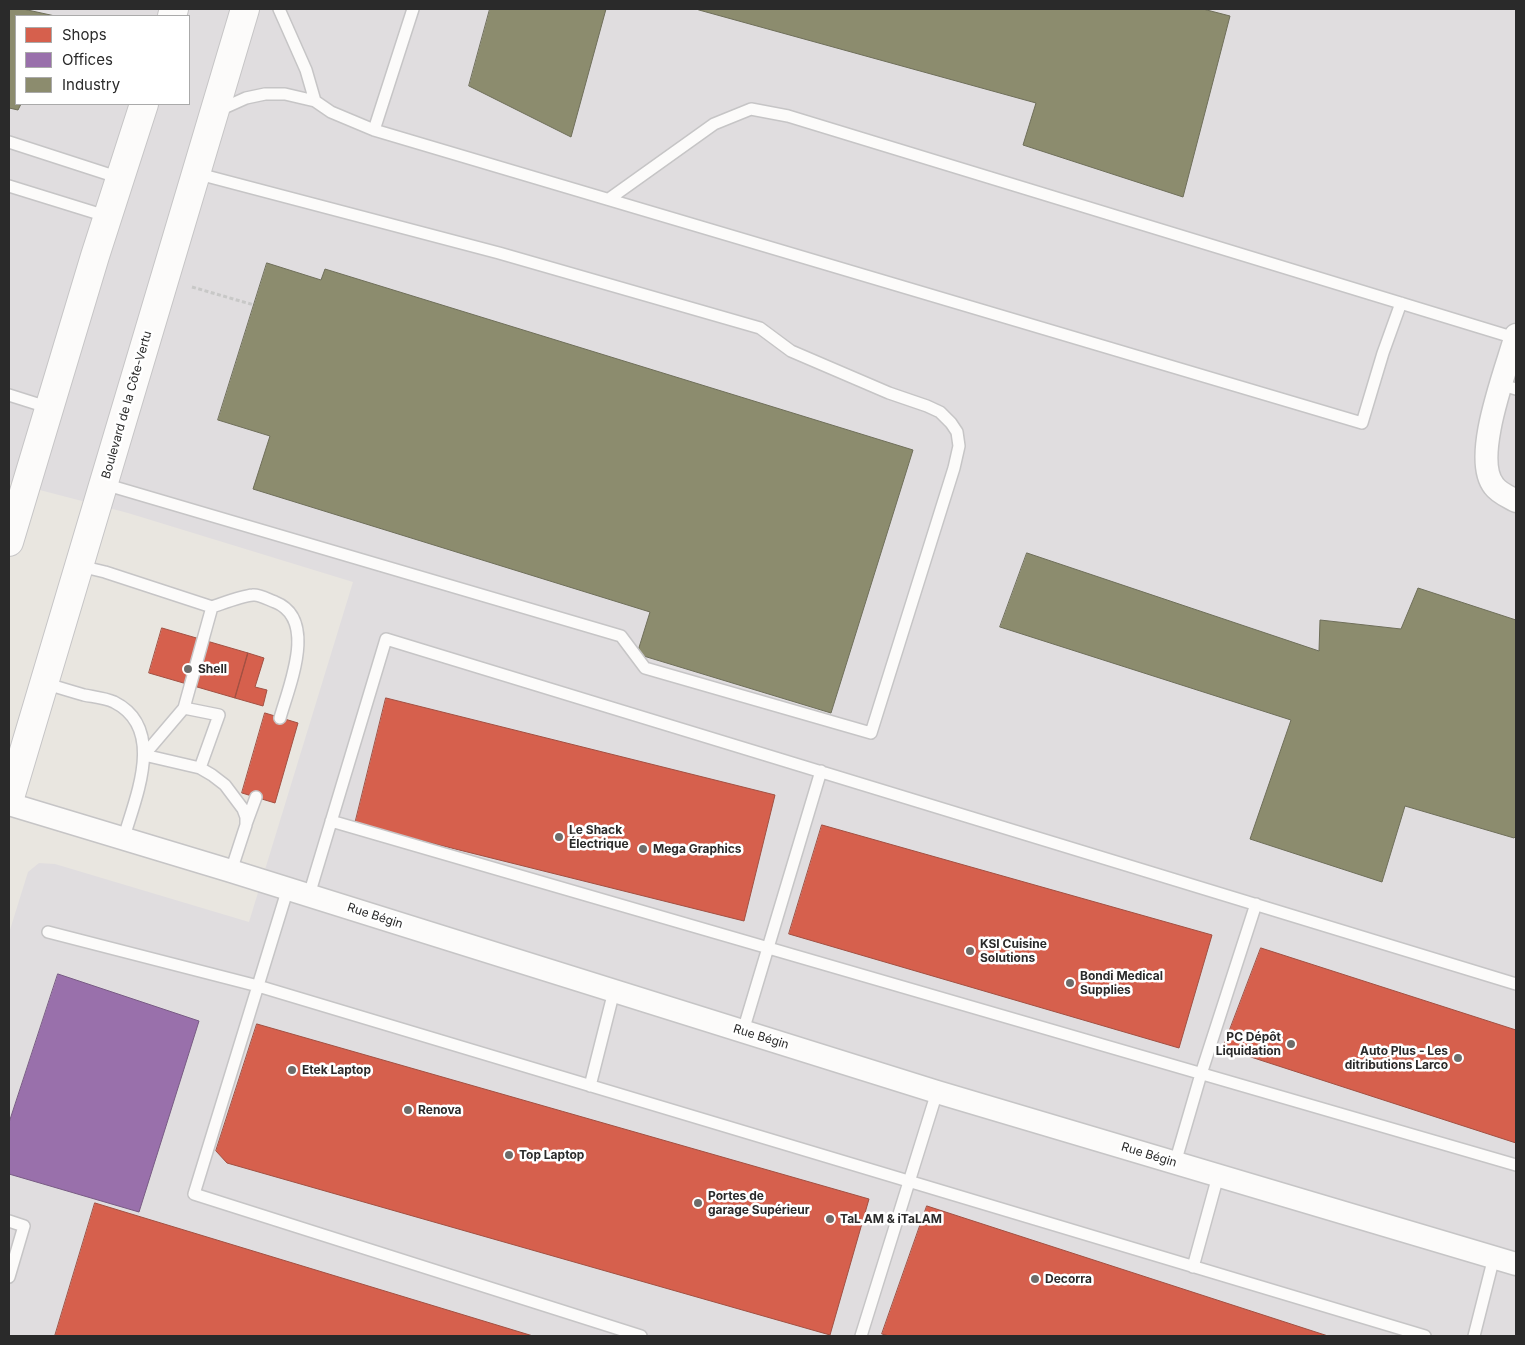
<!DOCTYPE html>
<html>
<head>
<meta charset="utf-8">
<style>
	body { margin:0 }
	#map { position:relative; width:1525px; height:1345px; overflow:hidden; background:#e9e6e0; font-family:Inter,sans-serif }
	canvas { display:block }
	.frame { position:absolute; inset:0; border:10px solid #2a2a2a; pointer-events:none }
	.legend { position:absolute; left:15px; top:15px; width:175px; height:90px; box-sizing:border-box; background:#fff; border:1px solid #aaa; margin:0; padding:6px 9px; list-style:none; font-size:15px; color:#2a2a2a }
	.legend li { display:flex; align-items:center; gap:10px; height:25px }
	.legend b { width:25px; border:1px solid #aaa }
</style>
</head>
<body>
<div id="map">
<canvas width="1525" height="1345"></canvas>
<div class="frame"></div>
<ul class="legend">
<li><b style="height:14px;background:#d6604d"></b>Shops</li>
<li><b style="height:14px;background:#9970ab"></b>Offices</li>
<li><b style="height:14px;background:#8c8c6e"></b>Industry</li>
</ul>
</div>
<script>
const ctx = document.querySelector('canvas').getContext('2d');
ctx.lineJoin = 'round';
function fill(path, color) { ctx.fillStyle = color; ctx.fill(path, 'evenodd'); }
function stroke(path, color, width, dash) { ctx.strokeStyle = color; ctx.lineWidth = width; ctx.lineCap = dash ? 'butt' : 'round'; ctx.setLineDash(dash || []); ctx.stroke(path); }
function write(font, color, halo, rows, align = 'center') {
  ctx.font = font + ' Inter,sans-serif'; ctx.lineWidth = 5; ctx.setLineDash([]); ctx.textBaseline = 'middle'; ctx.strokeStyle = halo; ctx.fillStyle = color; for (const [text, x, y, turn = 0] of rows) {
    ctx.save(); ctx.translate(x, y); ctx.rotate((+turn || 0) * Math.PI / 180); ctx.textAlign = isNaN(turn) ? turn : align; if (halo) ctx.strokeText(text, 0, 0); ctx.fillText(text, 0, 0); ctx.restore();
  }
}
const industrial = new Path2D(`
	M9,9h1507v1327h-1507v-403l19,-61 11,-9 16,1 194,58 104,-340 -225,-69 -119,-31zM16,16h173v88h-173z`);
const shops = new Path2D(`
	M162,628l86,25 -13,45 -86,-25z
	M248,653l16,5 -9,29 12,3 -4,16 -28,-8z
	M386,698l389,97 -31,126 -389,-97z
	M265,713l33,10 -23,80 -33,-10z
	M822,825l390,110 -33,113 -390,-114z
	M1261,948l255,82v113l-293,-95z
	M257,1024l612,175 -39,136 -603,-172 -11,-12z
	M95,1203l438,133h-478z
	M927,1206l401,130h-439l-7,-2z`);
const offices = new Path2D(`
	M58,974l141,47 -60,191 -130,-38v-51z`);
const industry = new Path2D(`
	M9,9h14l32,7h-39v88h5l-3,6 -9,-2z
	M490,9h116l-35,128 -102,-51z
	M700,9h503l27,7 -47,181 -160,-52 13,-42 -337,-93z
	M267,263l54,17 4,-11 588,181 -82,263 -194,-59 13,-42 -397,-123 17,-53 -52,-16z
	M1027,553l292,98 1,-31 81,9 17,-41 98,32v216l-2,2 -109,-32 -23,76 -132,-43 41,-119 -291,-93z`);
const path = new Path2D(`
	M192,287l62,18`);
const service = new Path2D(`
	M279,9l27,61 9,31
	M217,111l29,-13 19,-4h20l30,7 16,11 43,18 988,293 21,-70 18,-50
	M374,130l39,-121
	M9,142l111,36
	M9,186l100,31
	M609,199l105,-75 37,-15 37,7 727,222
	M1502,385l14,4
	M9,395l41,13
	M104,484l517,152 24,32 226,65 83,-265 5,-22 -2,-14 -6,-9 -11,-11 -13,-6 -38,-13 -98,-42 -31,-23 -261,-75 -304,-80
	M80,566l25,6 107,35 -28,101 -40,47 56,13 12,7 13,10 18,24 3,8v8l-15,46
	M212,607c12,-4 29,-11 41,-12 6,-1 16,5 22,7 43,17 14,84 5,116
	M44,683c13,4 26,8 40,12 10,2 21,3 30,7 52,26 22,94 10,135
	M184,708l35,7 -19,53
	M331,821l1185,344
	M246,824l10,-27
	M288,888l-94,306 447,142
	M309,895l77,-256 1130,345
	M48,932l210,54 1167,350
	M743,1031l78,-260
	M590,1086l24,-95
	M1175,1163l26,-89 55,-170
	M9,1221l15,5 -15,51
	M1193,1267l25,-91
	M861,1336l76,-244
	M1474,1336l20,-79`);
const minor = new Path2D(`
	M1516,335c-9,33 -45,123 -22,151 5,7 15,11 22,15
	M9,804l222,67 706,221 579,172`);
const secondary = new Path2D(`
	M172,16l2,-7
	M9,542l86,-286 49,-152
	M9,801l236,-792`);
const markers = [
	[188,669,5,"#6d6c6a"],
	[559,837,5,"#6d6c6a"],
	[643,849,5,"#6d6c6a"],
	[970,951,5,"#6d6c6a"],
	[1070,983,5,"#6d6c6a"],
	[1291,1044,5,"#6d6c6a"],
	[1458,1058,5,"#6d6c6a"],
	[292,1070,5,"#6d6c6a"],
	[408,1110,5,"#6d6c6a"],
	[509,1155,5,"#6d6c6a"],
	[698,1203,5,"#6d6c6a"],
	[830,1219,5,"#6d6c6a"],
	[1035,1279,5,"#6d6c6a"]
];
const streetNames = [
	["Boulevard de la Côte-Vertu",127,405,-74],
	["Rue Bégin",375,916,18],
	["Rue Bégin",761,1037,17],
	["Rue Bégin",1149,1155,17]
];
const poiNames = [
	["Shell",198,669],
	["Le Shack",569,830],
	["Électrique",569,844],
	["Mega Graphics",653,849],
	["KSI Cuisine",980,944],
	["Solutions",980,958],
	["Bondi Medical",1080,976],
	["Supplies",1080,990],
	["PC Dépôt",1281,1037,"right"],
	["Liquidation",1281,1051,"right"],
	["Auto Plus - Les",1448,1051,"right"],
	["ditributions Larco",1448,1065,"right"],
	["Etek Laptop",302,1070],
	["Renova",418,1110],
	["Top Laptop",519,1155],
	["Portes de",708,1196],
	["garage Supérieur",708,1210],
	["TaL AM & iTaLAM",840,1219],
	["Decorra",1045,1279]
];
fill(industrial, '#e0dddf');
fill(shops, '#d6604d');
stroke(shops, '#a25042', 1);
fill(offices, '#9970ab');
stroke(offices, '#785b84', 1);
fill(industry, '#8c8c6e');
stroke(industry, '#6f6f5a', 1);
stroke(service, '#c6c5c6', 14);
stroke(minor, '#c6c5c6', 25);
stroke(secondary, '#c6c5c6', 30);
stroke(path, '#c8c8c7', 3, [4, 2.5]);
stroke(service, '#fcfbfa', 11);
stroke(minor, '#fcfbfa', 22);
stroke(secondary, '#fcfbfa', 28);
for (const [x, y, r, color] of markers) { const dot = new Path2D(); dot.arc(x, y, r, 0, 2 * Math.PI); ctx.fillStyle = color; ctx.fill(dot); stroke(dot, '#fff', 2); }
write('12px', '#2a2a2a', '#fff', streetNames);
write('bold 12px', '#2a2a2a', '#fff', poiNames, 'left');
</script>
</body>
</html>
